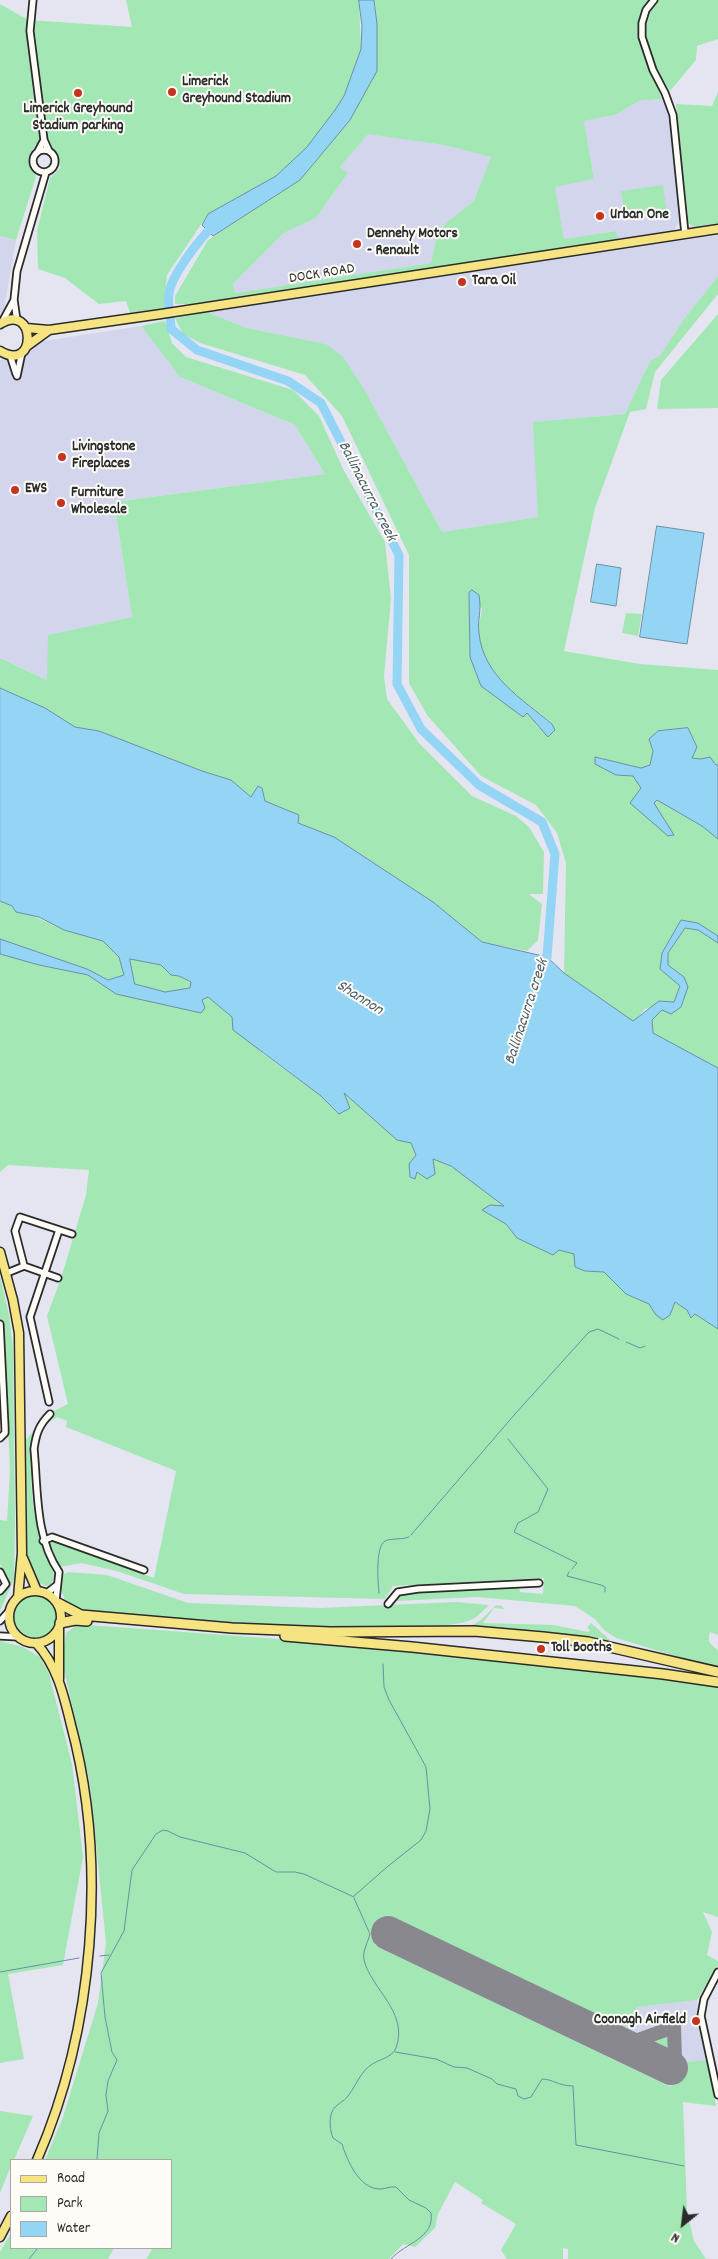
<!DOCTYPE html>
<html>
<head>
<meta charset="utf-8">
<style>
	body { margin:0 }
	#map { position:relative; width:718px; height:2259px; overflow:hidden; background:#e4e5f0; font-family:Dekko,sans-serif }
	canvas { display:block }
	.legend { position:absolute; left:10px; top:2159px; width:162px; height:90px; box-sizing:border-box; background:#fdfcf7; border:1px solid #a9a8a5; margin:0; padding:6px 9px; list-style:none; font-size:15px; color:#2b2b2b }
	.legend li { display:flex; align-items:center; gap:10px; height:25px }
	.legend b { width:25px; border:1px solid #a9a8a5 }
	.north { position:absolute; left:658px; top:2199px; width:50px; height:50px; -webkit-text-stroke:4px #fdfcf7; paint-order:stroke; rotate:209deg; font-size:14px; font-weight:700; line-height:20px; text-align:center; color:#2b2b2b }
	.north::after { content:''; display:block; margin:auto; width:18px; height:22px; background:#2b2b2b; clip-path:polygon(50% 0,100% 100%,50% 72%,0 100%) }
</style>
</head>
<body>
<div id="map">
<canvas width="718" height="2259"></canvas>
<ul class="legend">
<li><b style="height:6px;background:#f6e381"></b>Road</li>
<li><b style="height:14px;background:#a3e8b4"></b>Park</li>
<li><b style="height:14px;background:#94d4f5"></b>Water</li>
</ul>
<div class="north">N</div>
</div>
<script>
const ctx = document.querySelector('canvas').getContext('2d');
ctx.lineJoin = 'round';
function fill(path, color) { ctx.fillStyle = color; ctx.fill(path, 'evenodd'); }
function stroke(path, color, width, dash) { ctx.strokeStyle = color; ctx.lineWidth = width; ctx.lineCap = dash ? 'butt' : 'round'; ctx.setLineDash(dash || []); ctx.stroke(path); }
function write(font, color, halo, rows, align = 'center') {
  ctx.font = font + ' Dekko,sans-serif'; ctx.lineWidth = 4; ctx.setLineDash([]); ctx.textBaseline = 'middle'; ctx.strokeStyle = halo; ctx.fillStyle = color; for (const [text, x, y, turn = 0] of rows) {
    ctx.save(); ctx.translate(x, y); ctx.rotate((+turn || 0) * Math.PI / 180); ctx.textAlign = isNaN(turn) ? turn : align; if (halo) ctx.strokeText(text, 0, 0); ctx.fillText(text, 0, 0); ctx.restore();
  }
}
const built = new Path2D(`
	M662,99l6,9 11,114 -5,8 -56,9 -2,-8 -52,8 -10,-53 40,-7 -10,-58 31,-6 24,-14z
	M368,133l76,12 48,12 -18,44 -27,21 -10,13 -6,28 -196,30 -2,-9 51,-51 32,-15 32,-45 -8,-6z
	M718,235v41l-34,43 -24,38 -10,4 -25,53 -91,8 5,95 -97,15 -76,-140 -40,-48 -79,-16 -40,-16z
	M0,236l16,4 -12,69 -4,4z
	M141,326l39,51 115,48 30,49 -211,28 18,115 -83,18 -1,45 -48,-22v-298l25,-4 13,-14z
	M387,1915l236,114 15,-22 59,-7 2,30 9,30 -24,2 -12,25 -298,-141z`);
const green = new Path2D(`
	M126,0h233l2,49 -17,47 -9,14 -28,37 -31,29 -68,38 -41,61 -3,33 -34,5 -4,-12 -27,3 -34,-26 -27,-9 -1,-38 13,-53 11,-11 -25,-23 -8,15 8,17 -2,7 -18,57 -16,-4v-232l28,16 104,7z
	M375,0h274c-26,30 3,69 13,99l-23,2 -24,14 -31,6 10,58 -39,8 9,52 52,-8 2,8 -422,65h-21v-8l33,-56 92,-60 50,-60 27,-96zM368,134l76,11 47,12 -17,44 -27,21 -10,13 -6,28 -196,30 -2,-9 51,-51 32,-15 32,-45 -8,-6z
	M657,0h61v39l-21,7 -1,14 -26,31c-17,-27 -38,-62 -13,-91z
	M718,92v131l-24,4 -7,-5 1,-6 -12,-112 36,2z
	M663,185l4,27 -42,5 -4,-26z
	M718,276v18l-63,78 -9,37 -16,3 -35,96 -31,143 76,13 78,6v94l-26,-6 -4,-30 -30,3 -9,8 4,12 -3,14 -9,3 -46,-11 21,18 17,1 5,6 30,54 5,-1 -20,-32 4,-3 45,26 16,13v97l-20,-13 -17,-3 -19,33 -2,16 20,17 -6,16 -29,7 -12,13 -69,-49 2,-110 -9,-30 -21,-28 -55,-29 -54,-61 -18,-32v-128l-67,-139 -37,-41 -105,-32 -17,-9 -8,-16 32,-6 40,16 79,16 17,13 23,35 76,140 96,-15 -5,-95 92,-8 25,-53 10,-5 24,-37zM469,593l13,16c-1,8 -4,16 -3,24 2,43 44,66 74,91l-14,4 -12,-15 -4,4 -53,-60z
	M718,314v94l-61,1 4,-29z
	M165,321l7,22 14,14 107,33 26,26 25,55 41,71 6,57 -7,77 3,23 32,44 53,53 44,20 13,11 15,25 -1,42h-14l13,10 -4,36 -11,11 -45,-9 -49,-40 -99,-65 -37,-14 2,-8 -34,-14 -3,-13 -3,-2 -8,11 -20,-17 -29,-9 -103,-40 -24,-4 -30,-19 -45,-20v-30l47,22 1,-45 84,-18 -18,-115 211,-28 -30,-49 -115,-48 -39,-51z
	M626,613l16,1 -4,22 -16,-3z
	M0,901l64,29 39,11 16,16 5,18 -16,5 -21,-11 -87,-30z
	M685,928l13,2 20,13v125l-65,-35 -1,-13 10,-10 9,3 13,-36 -16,-12v-12z
	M0,954l39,11 49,10 28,19 86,6 6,-3 24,20 30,36 59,43 18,18 4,-22 54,48 14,3 5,12 1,17 5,3 11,-17c27,11 49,30 72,48l-22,4 23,14 11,14 57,16 11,17 19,1 22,22 23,10 7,11h14l5,-13 12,8 4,8 4,-4 23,15v306l-8,-3c-3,10 0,12 8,18v19l-102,-31 -12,-8 -9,-11 -20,-13 -98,-9 -82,4 -2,-2c17,-15 100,-12 126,-13l1,6 23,2 1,-16 -151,8 -8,13 -201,-5 -67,-23 -36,-8 -21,4 -11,-15 -2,-8 6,-4 101,38 22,-107 -110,-44 1,-6 -10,-4 -22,15c-7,36 -4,79 7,114 4,12 20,30 6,41l-13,-6 -8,-14 -1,-127 20,-25 22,-11 -21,-88 15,-41 24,-80 3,-25 -81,-5 -8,7z
	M130,958l31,7 10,10 8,1 12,7 -1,5 -25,4 -30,-8z
	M0,1276l9,39 4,33 2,177 -1,54 -14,32v-16l8,-9 -8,-23v-43l7,1 3,-49 -2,-45 -8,-71z
	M69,1572l38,3 81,28 132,5 137,-6 32,3c-8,8 -13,14 -24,17 -18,5 -39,3 -57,4 -111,10 -222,-5 -333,-15l-8,-5 -7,-19 2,-12z
	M14 1617a22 22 0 1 1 44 0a22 22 0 1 1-44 0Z
	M496,1605l6,1 2,3 -10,-1 -11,15 71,2 34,7 2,-2 -3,-2 4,-5 19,17 -2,2 -137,-13 2,-4 9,-6z
	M75,1624l272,20 371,40v233l-15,-5 9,20 -5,23 11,6v4l-21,35 -59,7 -15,23 -236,-115 -13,30 297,142 13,-25 24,-2 8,46 -33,-4 4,110 7,29 12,18h-138v-10l-5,-1v11h-56l-6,-9 15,-26 -35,-21 2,-3 -28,-18 -17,32 -3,14 -20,19 -12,-3 -14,15h-243l6,-9 -2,-2h21v-88h-126l18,-43 35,-114 8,-60 -16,-159 -28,-123 4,-28 8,-6z
	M0,1641l23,6 17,10 9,17 23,90 11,93 -20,108 -55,9 16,85 -24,4z
	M666,2032l1,6 5,-2c1,8 5,23 -4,26l-34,-16v-2z
	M0,2111l33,5 -19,44h-3v6l-11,27z
	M11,2233v15h103l-6,11h-108v-7z`);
const water = new Path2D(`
	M359,0h15l3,24v47l-27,49 -50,60 -87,56 -11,-11 6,-11 68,-38 31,-29 28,-37 9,-14 17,-47 1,-23z
	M657,526l47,7 -17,111 -47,-7z
	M597,564l24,4 -5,38 -25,-4z
	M472,590l7,5c3,17 -2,25 0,38 4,43 43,66 73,91l3,6 -7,7 -21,-24 -4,4 -42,-31 -11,-29 -1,-64z
	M0,688l45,20 30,19 24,4 103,40 29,9 20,17 7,-11 4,2 3,13 34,14 -1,8 36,14 99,65 49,40 65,15 17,16 69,48 26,-20 15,1 6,-16 -20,-17 2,-16 19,-33 17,3 20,13v7l-20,-13 -13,-2 -17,25v12l16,12 4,10 -7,20 -10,7 -9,-4 -10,10 1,13 65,35v261l-23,-15 -4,4 -4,-8 -12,-8 -5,13 -7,5 -7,-5 -7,-11 -23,-10 -22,-22 -19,-1 -10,-4 -1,-13 -15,-4 -6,5 -36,-17 -11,-14 -24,-14 8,-5 14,1 -53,-40 -18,-7 2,15 -8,5 -10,-7 -2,7 -5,-2 -1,-13 7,-9 -5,-12 -14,-3 -53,-47 6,15 -11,6 -18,-18 -88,-66 -1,-13 -24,-20 -6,3 3,8 -4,5 -85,-19 -28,-19 -49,-10 -39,-11v-15l87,30 21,11 16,-5 -5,-18 -16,-16 -39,-11 -25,-13 -23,-5 -4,-6 -12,-5zM130,959l31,6 10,10 8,1 12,6 -1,6 -25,4 -30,-8z
	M688,728l9,19 -5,11 9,1 9,-2 6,8 2,-1v75l-16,-13 -45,-26 -3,3 20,32 -6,1 -38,-33 11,-15 -8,-12 -17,-1 -21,-11v-7l46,11 9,-3 3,-14 -4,-12 9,-8z`);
const stream = new Path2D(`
	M626,1342l14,6 5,-2
	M508,1439l40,50 -10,23 -20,11 -4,9 63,31 -5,6
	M411,1535l104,-121 74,-82 9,-3 21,10
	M569,1572l-2,4 34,9 4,2v5
	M379,1593c-1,-10 -4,-46 6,-52 6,-3 17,-1 24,-4
	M354,1896l33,-29 34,-27 5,-9 4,-22 -4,-42 -37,-67 -5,-13 -1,-23
	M354,1898l16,36c-2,8 -8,18 -6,26 7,29 45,52 32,88 -4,10 -17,11 -25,17 -10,6 -15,21 -23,31 -4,6 -13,8 -16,16 -3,7 -2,19 1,26l9,6c5,16 17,45 38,45 6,0 10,-3 16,-2l13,13 17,8 5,5c4,25 -26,30 -40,46
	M100,1956l9,-1
	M0,1972l79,-14
	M395,2052l41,7 18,8 13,1 25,11 5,5 19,5 2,7 6,3 7,-2 11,-18c10,0 17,7 31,7l3,59 108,21
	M97,2160l2,-27 9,-22 -2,-16 2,-14 9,-21 -5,-8 -7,-35 -4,-44 23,-42 8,-61 24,-36 7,-4 5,1 12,6 65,16 31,19h19l9,2 50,23
	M29,2259l9,-11`);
const river = new Path2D(`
	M216,223c-15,14 -45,52 -47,71 -2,11 2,24 2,35l26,21 91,31 33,22 78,152 -2,129 24,45 58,56 63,37 13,32 -8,103 -4,12`);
const taxiway = new Path2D(`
	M624,2045l50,-18 1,33 -4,8`);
const runway = new Path2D(`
	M388,1933l283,135`);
const minor = new Path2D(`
	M33,0l-3,31 14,109
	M654,0l-8,10 -4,13v14l11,33 12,23 8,22 12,119
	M33 161a11 11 0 1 1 22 0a11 11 0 1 1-22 0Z
	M37,153l7,-13 5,11
	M17,321l-3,-21 3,-29 29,-99
	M2,322l12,-22
	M10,355l6,19
	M17,376l5,-24
	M7,1273l17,-7
	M58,1278l-34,-12 -9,-35 5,-14 52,17
	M0,1324l5,104v5l-5,5
	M49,1402l-19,-85 29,-87
	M50,1414c-11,11 -14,20 -16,35 4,41 1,88 25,123l-3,28
	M43,1541l9,-4 92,33
	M0,1572l6,12 -6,7
	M47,1593l10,-8
	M388,1604l10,-12 20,-3 121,-6
	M0,1621l10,-11
	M0,1636l19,1
	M718,1972l-14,27 -3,17 17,79`);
const major = new Path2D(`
	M0,324c36,-23 38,50 0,27
	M26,328l23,2 112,-16 557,-85
	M27,346l22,-16
	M0,1252l13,48 6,33 3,220 -4,44
	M23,1558l14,33
	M9 1617a26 26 0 1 1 52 0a26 26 0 1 1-52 0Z
	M59,1629v50
	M36,1643c21,22 28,53 35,82 37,138 23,304 -34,435
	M0,2237l11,-21`);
const highway = new Path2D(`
	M58,1603l23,12 151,13 98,4 144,-1 69,6 45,5 130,30
	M60,1623l15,-3 12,1
	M285,1636l127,11 251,27 55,8`);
const markers = [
	[172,92,5,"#c8321e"],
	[78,93,5,"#c8321e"],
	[600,216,5,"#c8321e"],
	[357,244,5,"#c8321e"],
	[462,282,5,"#c8321e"],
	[62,457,5,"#c8321e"],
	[15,490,5,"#c8321e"],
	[61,503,5,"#c8321e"],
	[541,1649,5,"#c8321e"],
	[696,2021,5,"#c8321e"]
];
const poiNames = [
	["Limerick",182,83],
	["Greyhound Stadium",182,100],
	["Limerick Greyhound",78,110,"center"],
	["Stadium parking",78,127,"center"],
	["Urban One",610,216],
	["Dennehy Motors",367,235],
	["- Renault",367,252],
	["Tara Oil",472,282],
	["Livingstone",72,448],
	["Fireplaces",72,465],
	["EWS",25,490],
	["Furniture",71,494],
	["Wholesale",71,511],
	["Toll Booths",551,1649],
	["Coonagh Airfield",686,2021,"right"]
];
const streetNames = [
	["DOCK ROAD",322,275,-9]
];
const waterNames = [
	["Ballinacurra creek",366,492,63],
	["Shannon",359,999,32],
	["Ballinacurra creek",528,1012,-72]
];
fill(built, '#d2d5eb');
fill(green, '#a3e8b4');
fill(water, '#94d4f5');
stroke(water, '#6a90a4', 1);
stroke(stream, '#6a90a4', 1);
stroke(river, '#94d4f5', 9);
stroke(taxiway, '#88888e', 14);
stroke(runway, '#88888e', 34);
stroke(minor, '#2b2b2b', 9);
stroke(major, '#2b2b2b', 11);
stroke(highway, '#2b2b2b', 12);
stroke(minor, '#fdfcf7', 5.5);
stroke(major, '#f6e381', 8);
stroke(highway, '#f6e381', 9);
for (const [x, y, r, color] of markers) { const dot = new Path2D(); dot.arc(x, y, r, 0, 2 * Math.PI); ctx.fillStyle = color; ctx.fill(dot); stroke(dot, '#fdfcf7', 2); }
write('bold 15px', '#2b2b2b', '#fdfcf7', poiNames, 'left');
write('15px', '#2b2b2b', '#fdfcf7', streetNames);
write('italic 16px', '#4a5e68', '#fdfcf7', waterNames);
</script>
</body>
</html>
